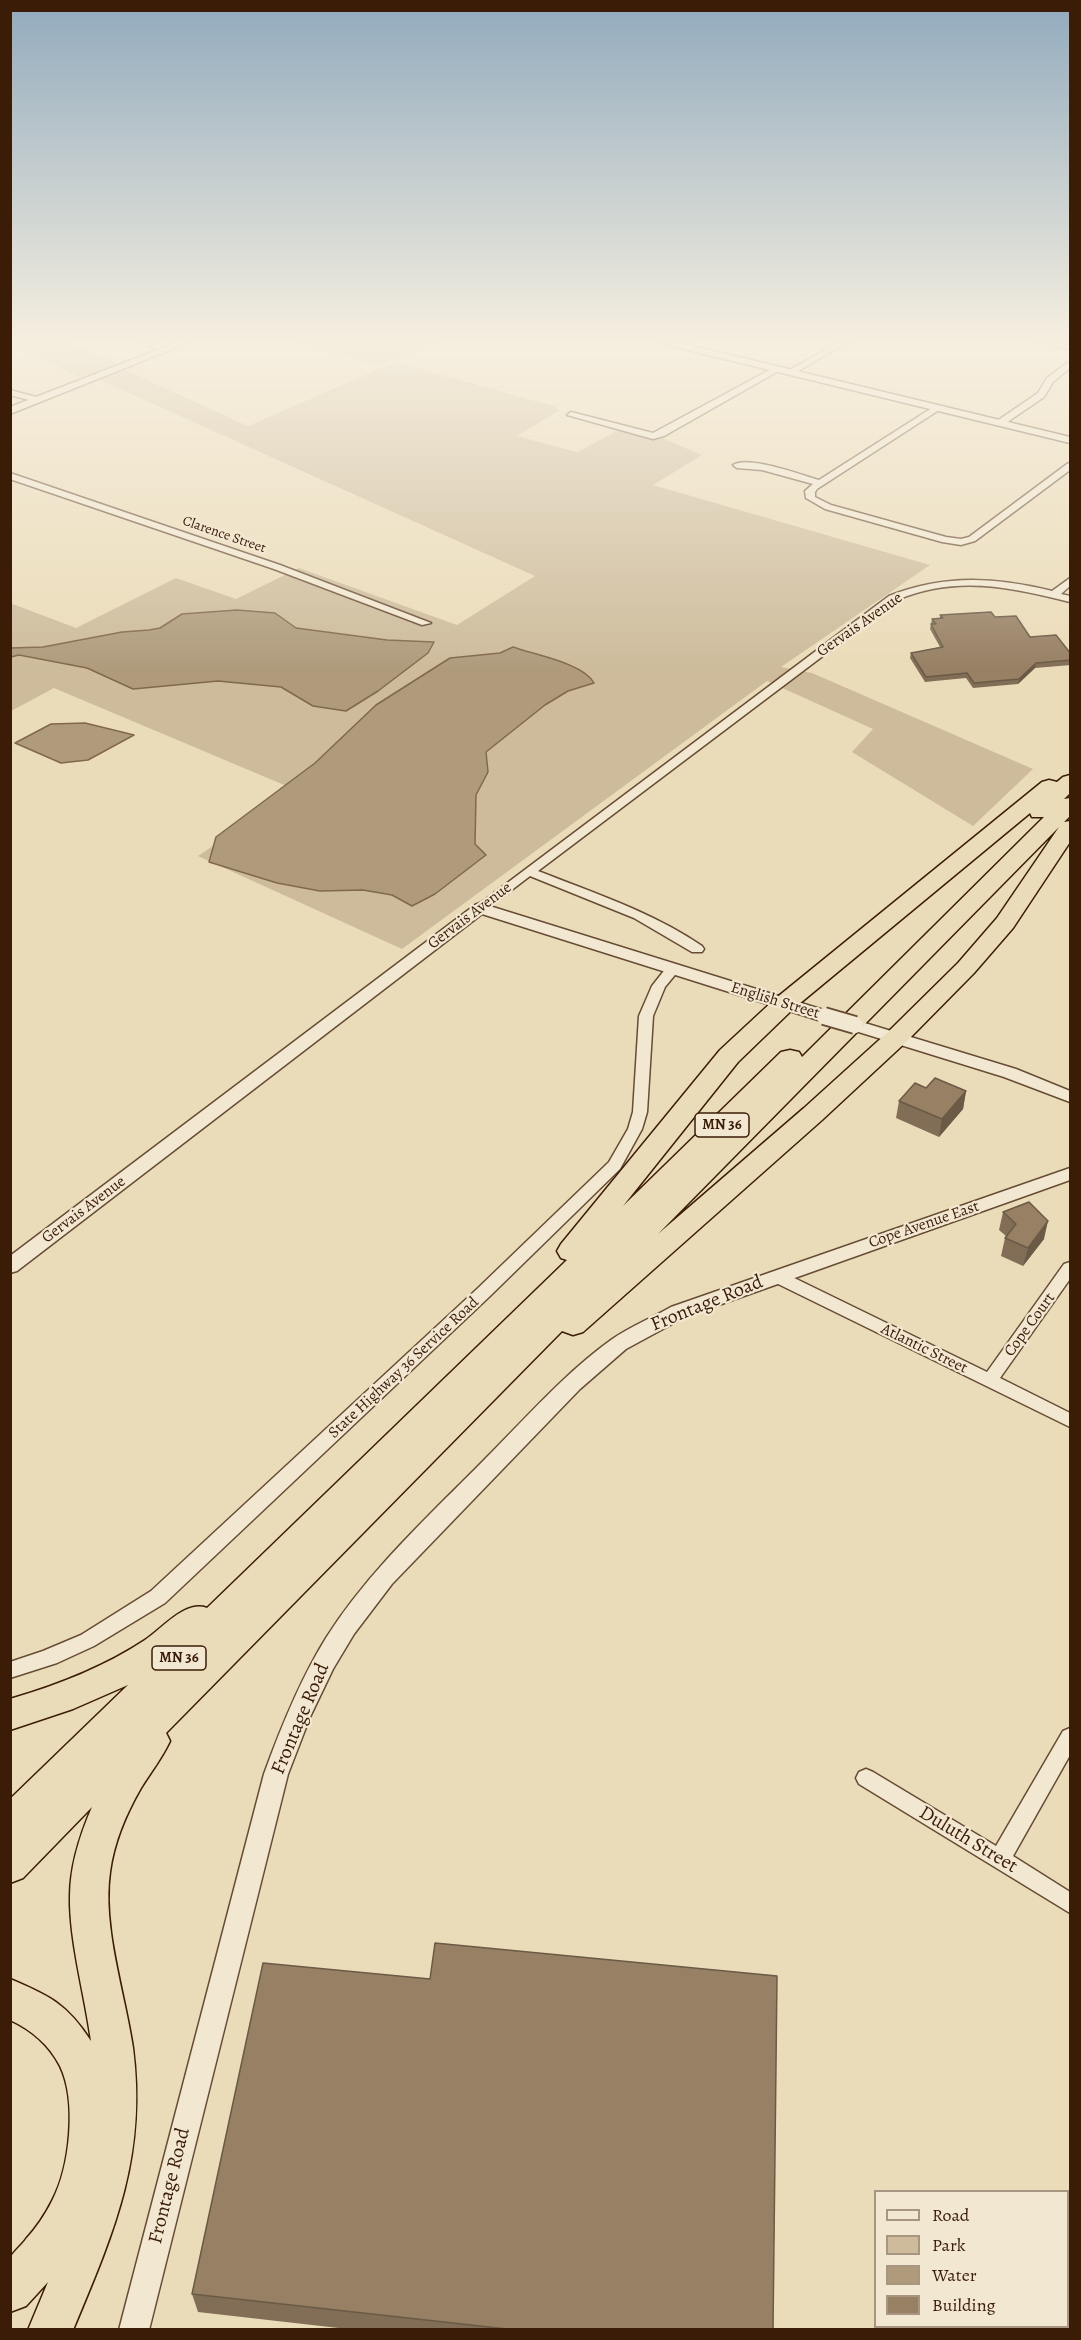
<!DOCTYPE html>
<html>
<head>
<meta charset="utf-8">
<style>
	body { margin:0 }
	#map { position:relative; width:1081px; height:2340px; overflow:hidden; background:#ebdcb9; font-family:Alegreya,serif }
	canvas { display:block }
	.frame { position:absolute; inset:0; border:12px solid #3b1c07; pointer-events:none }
	.legend { position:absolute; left:874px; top:2190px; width:195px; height:138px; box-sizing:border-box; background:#f2e8d2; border:2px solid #a99681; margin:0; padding:8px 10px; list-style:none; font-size:18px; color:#3b1c07 }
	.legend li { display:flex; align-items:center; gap:12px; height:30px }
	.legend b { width:30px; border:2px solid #a99681 }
</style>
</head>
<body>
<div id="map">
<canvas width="1081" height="2340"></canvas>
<div class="frame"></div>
<ul class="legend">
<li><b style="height:8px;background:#f2e8d2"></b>Road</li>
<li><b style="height:16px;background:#cdbb9b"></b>Park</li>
<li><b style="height:16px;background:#af9b7c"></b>Water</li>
<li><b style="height:16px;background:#978064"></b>Building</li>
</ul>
</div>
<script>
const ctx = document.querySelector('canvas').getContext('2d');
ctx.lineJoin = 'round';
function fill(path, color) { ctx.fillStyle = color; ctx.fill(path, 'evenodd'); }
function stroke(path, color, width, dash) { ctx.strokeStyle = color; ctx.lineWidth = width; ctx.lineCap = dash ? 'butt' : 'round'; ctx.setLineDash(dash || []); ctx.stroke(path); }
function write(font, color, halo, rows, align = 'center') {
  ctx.font = font + ' Alegreya,serif'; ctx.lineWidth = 4.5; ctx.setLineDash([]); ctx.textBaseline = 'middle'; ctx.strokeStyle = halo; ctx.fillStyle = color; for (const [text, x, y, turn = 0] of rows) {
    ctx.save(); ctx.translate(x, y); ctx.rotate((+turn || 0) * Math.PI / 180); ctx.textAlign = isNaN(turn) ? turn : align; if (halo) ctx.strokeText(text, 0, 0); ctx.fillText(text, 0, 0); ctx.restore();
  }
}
const green = new Path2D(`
	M11,342h58l47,20 -4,2 136,62 147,-64 162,45 -2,1 5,2 -43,26 60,16 42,-22 43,8 40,17 -49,30 277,80 -149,102 31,6 221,96 -60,57 -121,-74 21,-23 -106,-48 -365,268 -204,-93 98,-66 -242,-102 -43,23 -1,-108 66,25 100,-50 60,21 63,-31 158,57 78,-49 -448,-202 -7,3 -69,-32z
	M293,342h141l-54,24z`);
const water = new Path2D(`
	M237,610l38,3 21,15 91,12 47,2 -6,11 -50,38 -32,20 -33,-5 -32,-19 -63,-6 -85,8 -46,-21 -68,-13 -8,2v-9l32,-1 79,-15 27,-2 11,-2 22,-14z
	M513,647c22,8 70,16 81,36l-26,8 -23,14 -59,47 2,20 -12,23 -1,49 11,11 -51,39 -23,12 -20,-11 -29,-5 -43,1 -43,-8 -68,-21 7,-25 99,-74 61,-58 74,-47 50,-5z
	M85,723l49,12 -46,25 -27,3 -46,-20 36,-19z`);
const minor = new Path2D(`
	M138,342h11l20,7 -4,2z
	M839,342h9l-55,32 -7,-2z
	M1037,342h14l19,4v4z
	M1067,363h3v5l-17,14 -9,15 -41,28h-6v-4l41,-28 9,-15z
	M775,367l7,2 -118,67 -11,3 -86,-24 4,-3 82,21z
	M10,390l30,8 1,2 -4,2 -27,-7z
	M935,406l7,2 -125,81 -2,3v5l16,8 115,32 15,2 8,-2 98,-73 3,-1v7l-95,71 -14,4 -19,-3 -117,-33 -19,-11 -1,-7 8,-7 -51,-14 -25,-2 -4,-3c15,-10 68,10 86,15z
	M10,473l270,92 151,58 -9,2 -148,-56 -264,-90z
	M1070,578v8l-9,8 9,2v6c-61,-15 -113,-27 -173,-2l-359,271c56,22 114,41 164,75l2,3 -2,3h-10l-58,-34 -104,-42 -46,35 -4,1 -6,-4 415,-312c55,-22 107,-19 163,-5z
	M672,966l7,4 -14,17 -12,29 -6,96 -5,17 -22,40 -131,128 -324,306 -71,43 -37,17 -47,15v-16l33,-11 38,-16 70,-44 326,-302 132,-127 19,-33 5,-17 6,-96 13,-30 15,-19z
	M1070,1262v17l-70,99 70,35v14l-298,-146 -2,-4 2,-4h12l203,99 77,-108z
	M1070,1728v27l-57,101 57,36v21l-211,-129 -3,-6 3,-6 7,-3 7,3 123,74 67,-115z`);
const tertiary = new Path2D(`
	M178,342h12l-180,72v-7z
	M663,342h14l393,95v6l-403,-98z
	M480,903l350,109 2,4 -8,5 -6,-1 -336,-106 -465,357 -7,2v-17l465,-351z
	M855,1020l161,49 54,22v11l-66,-25 -155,-48 -2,-4z
	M1070,1168v12l-385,137 -59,32 -46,40 -188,195 -38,50 -21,35 -23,48 -22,57 -139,556h-30l145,-556c17,-47 36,-94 62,-136 43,-68 104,-123 160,-180 40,-40 79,-85 125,-118 18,-13 41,-22 60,-33z`);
const motorway = new Path2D(`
	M1070,775v18l-6,6 6,-1v18l-6,6 6,-1v21l-57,86 -39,45 -68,69 -84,78 -239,212 -10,3 -11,-4 -396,402 4,8c-8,17 -19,31 -29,47 -15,26 -27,54 -31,84 -8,55 15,121 23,176 14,109 -19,184 -60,282h-45l20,-48 -22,24 -16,6c0,-10 -2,-49 1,-55 3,-6 11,-12 15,-18 10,-11 19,-24 26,-38 18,-34 25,-100 8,-135 -11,-21 -28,-36 -50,-46v-41c40,17 57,25 81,62 -6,-45 -22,-101 -21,-145 0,-31 10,-61 22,-89l-69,71 -13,5v-84l118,-114 -55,24 -63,21v-31c48,-14 94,-32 135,-59 18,-12 40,-40 62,-32l360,-348 -6,-2 -4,-7 4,-7 159,-194 55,-51 267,-217 7,-2 8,2 6,-5zM1030,813l2,4h12l-242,240 -3,-5 -9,-2 -9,2 -158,154 115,-144 55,-53zM1059,827l-62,91 -39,45 -70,69 -84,76 -146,126z`);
const tertiaryBridge = new Path2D(`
	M824,1016l31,9`);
const wall = new Path2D(`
	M940,615l55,2 35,20 41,17v11l-36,3 -17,16 -45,4 -7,-10 -41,4 -15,-24 1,-5 29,-6 -10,-18 2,-10 8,-1z
	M926,1088l40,3 -3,18 -24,28 -43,-19 3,-17z
	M1003,1212l41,27 -21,27 -22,-10 4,-18 1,-2 -7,-6z
	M430,1979l343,351h-417l-158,-18 -6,-18z`);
const shadedWall = new Path2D(`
	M1036,663l-1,5 -17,16 1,-5z
	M966,1091l-3,18 -24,28 3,-18z
	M1048,1221l-4,18 -21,27 5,-18z`);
const building = new Path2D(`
	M991,612l4,5 21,-1 14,21 26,-2 15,19v6l-35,3 -17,16 -45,4 -7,-10 -41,4 -15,-24 32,-6 -12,-23h5l-4,-5 11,-1 -3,-3z
	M935,1078l31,13 -24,28 -43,-18 16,-18 11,5z
	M1029,1202l19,19 -20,27 -23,-10 11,-14 -13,-12z
	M435,1943l342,33 -4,354h-257l-324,-36 71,-331 167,16z`);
const farStreetnames = [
	["Clarence Street",224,535,19]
];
const shields = [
	[722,1125,54],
	[179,1658,54]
];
const shieldNames = [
	["MN 36",722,1125],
	["MN 36",179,1658]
];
const streetNames = [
	["Gervais Avenue",860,625,-35],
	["Gervais Avenue",470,916,-37],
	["English Street",775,1001,17],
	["Gervais Avenue",84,1210,-37],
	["Cope Avenue East",924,1225,-19],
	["Cope Court",1030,1325,-54],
	["Atlantic Street",924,1349,26],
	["State Highway 36 Service Road",404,1368,-43]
];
const nearStreetnames = [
	["Frontage Road",707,1304,-22],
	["Frontage Road",301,1719,-67],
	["Duluth Street",968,1840,31],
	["Frontage Road",170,2186,-76]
];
fill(green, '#cdbb9b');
fill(water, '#af9b7c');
stroke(water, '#81684d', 1.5);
stroke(minor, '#674c34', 3);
stroke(tertiary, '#674c34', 3);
stroke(motorway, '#3b1c07', 3);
fill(minor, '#f2e8d2');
fill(tertiary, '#f2e8d2');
fill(motorway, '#ebdcb9');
stroke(tertiaryBridge, '#674c34', 20, []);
stroke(tertiaryBridge, '#f2e8d2', 16);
fill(wall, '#826e56');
fill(shadedWall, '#6a5a46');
fill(building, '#978064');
stroke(building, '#6a5a46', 1.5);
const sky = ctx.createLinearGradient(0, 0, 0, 669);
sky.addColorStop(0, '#91aabd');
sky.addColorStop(0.51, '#f6efe0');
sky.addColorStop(1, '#f6efe000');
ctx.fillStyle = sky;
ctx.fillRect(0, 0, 1081, 669);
write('14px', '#3b1c07', '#f2e8d2', farStreetnames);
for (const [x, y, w] of shields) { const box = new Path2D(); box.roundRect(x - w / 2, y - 12, w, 24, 4.5); ctx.fillStyle = '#f2e8d2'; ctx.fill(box); stroke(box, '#3b1c07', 1.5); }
write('bold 15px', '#3b1c07', null, shieldNames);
write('16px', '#3b1c07', '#f2e8d2', streetNames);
write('20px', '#3b1c07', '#f2e8d2', nearStreetnames);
</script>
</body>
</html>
